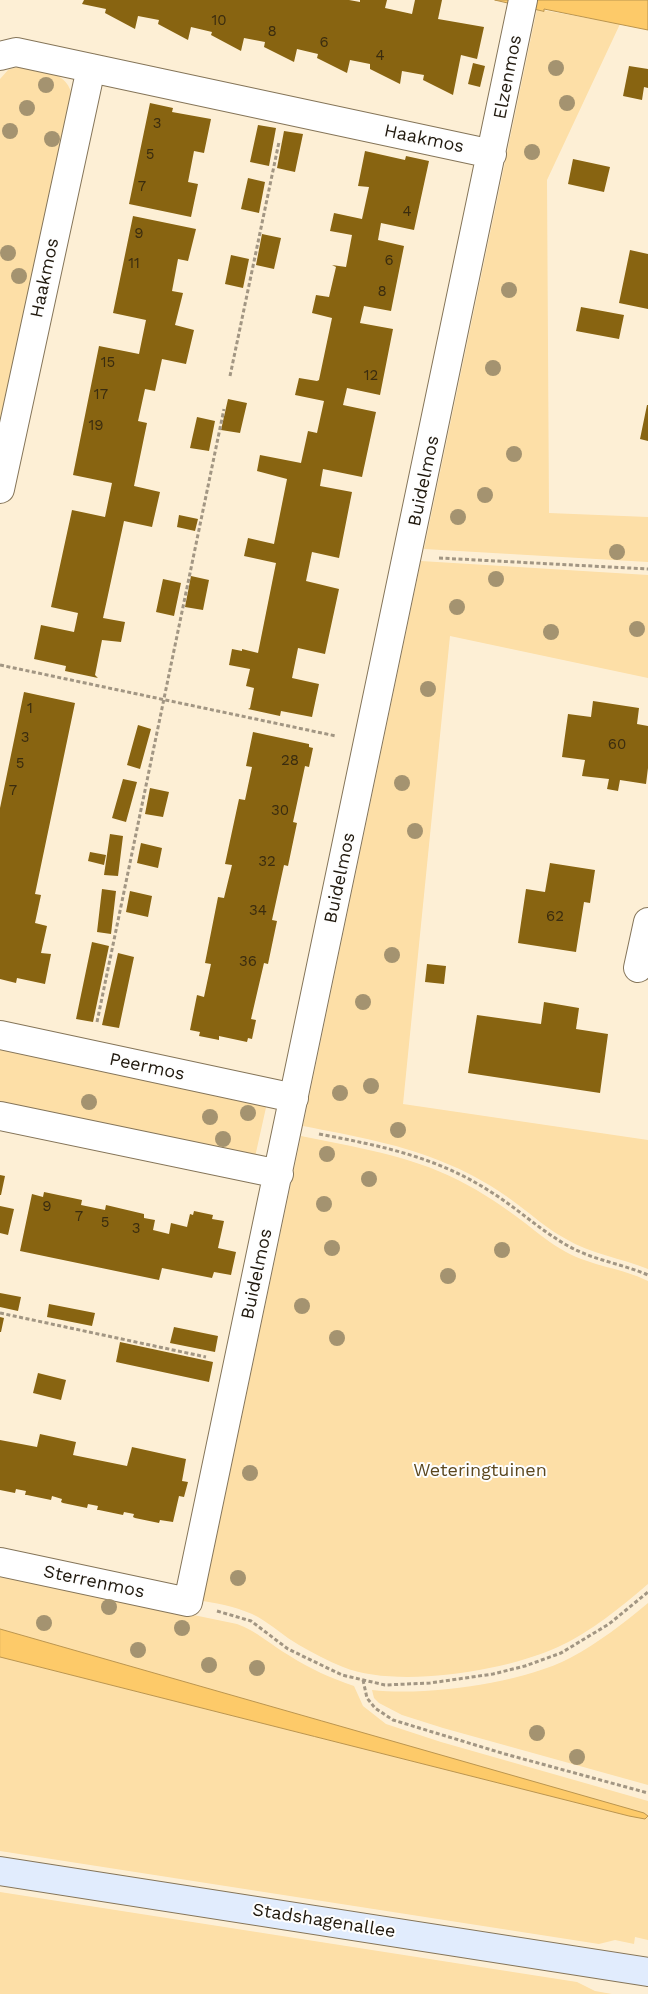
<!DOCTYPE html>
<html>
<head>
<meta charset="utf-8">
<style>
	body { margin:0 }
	canvas { display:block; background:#fdefd5 }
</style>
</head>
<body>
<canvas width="648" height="1994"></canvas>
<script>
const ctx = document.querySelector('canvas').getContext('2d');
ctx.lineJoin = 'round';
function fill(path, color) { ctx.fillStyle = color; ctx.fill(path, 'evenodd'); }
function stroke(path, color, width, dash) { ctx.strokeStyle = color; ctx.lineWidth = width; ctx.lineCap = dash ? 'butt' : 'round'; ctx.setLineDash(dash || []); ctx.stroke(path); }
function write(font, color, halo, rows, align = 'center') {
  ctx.font = font + ' "Work Sans",sans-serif'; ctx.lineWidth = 4; ctx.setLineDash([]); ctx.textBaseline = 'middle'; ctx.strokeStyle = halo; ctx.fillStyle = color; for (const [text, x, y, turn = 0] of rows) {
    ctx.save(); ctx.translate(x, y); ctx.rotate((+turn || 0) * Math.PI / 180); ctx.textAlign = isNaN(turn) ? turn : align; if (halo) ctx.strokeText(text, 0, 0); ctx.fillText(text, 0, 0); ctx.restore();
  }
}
const green = new Path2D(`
	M537,9l83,15 -73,156 2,333 99,4v45l-224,-13z
	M20,66c23,5 48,4 53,33l-73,349v-369l8,-9z
	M421,561l227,14v103l-198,-42 -47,468 245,36v129c-27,-11 -57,-15 -82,-30 -19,-10 -35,-25 -53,-38 -19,-14 -41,-27 -63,-36 -47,-21 -97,-29 -147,-39z
	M0,1045l267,58 -12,54 -255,-52z
	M301,1136c53,11 108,19 157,44 24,12 46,27 67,43 13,10 26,21 41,29 25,14 56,16 82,29v303c-27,23 -57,48 -90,63 -52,24 -161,42 -215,20 -15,-6 -30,-14 -44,-22 -14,-8 -27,-20 -41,-28 -17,-9 -36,-13 -55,-16z
	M0,1575l237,49c20,7 35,22 53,32 20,13 41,22 64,30l9,20 23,18 55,18 207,59v139l-13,-3 -1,7 -19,-4 -16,4 -599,-93v-194l629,159 15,-3 -644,-184z
	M648,1603v182l-205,-57 -41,-13 -23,-12 -5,-5 -2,-8c55,6 148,-6 198,-32 28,-15 54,-35 78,-55z
	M0,1892l577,90 18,9 17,3h-612z`);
const water = new Path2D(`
	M495,0h153v30l-104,-21v2z
	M0,1629l644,184 4,3 -3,3 -16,-3 -629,-159z`);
const building = new Path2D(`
	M84,0h265l11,2v-2h27l-2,8 27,6 3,-14h27l-4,19 46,8 -7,32 -16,-4 -8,40 -30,-15 1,-5 -22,-4 -2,13 -30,-15v-5l-20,-4 -3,13 -30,-15 1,-4 -21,-5 -3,13 -30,-15 1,-5 -21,-4 -3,13 -30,-16 1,-3 -21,-5 -3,13 -30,-16 1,-4 -21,-4 -3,13 -30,-16 1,-4 -24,-5z
	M473,63l12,3 -5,21 -12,-3z
	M629,66l19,3v19l-4,-1 -2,13 -19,-4z
	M150,103l23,5 -1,4 39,7 -7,34 -10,-2 -6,31 10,2 -7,33 -62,-13z
	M258,125l18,3 -7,38 -19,-4z
	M284,131l19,3 -8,38 -18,-4z
	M365,151l40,9 1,-4 23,5 -15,69 -33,-7 -3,17 26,6 -13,65 -27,-5 -4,17 33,6 -13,66 -33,-7 -4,17 33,7 -14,65 -39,-8 -3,17 32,6 -13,66 -27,-6 -6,29 33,8 -14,65 -27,-6 -6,30 27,6 -7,33 -31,-6 -1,5 -32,-7 2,-1 4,-20 -8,-2 4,-17 -21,-4 3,-16 10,2v-2l16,4 18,-90 -32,-7 4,-18 26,6 13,-65 -30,-8 3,-16 41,8 7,-32 9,2 7,-32 -29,-6 4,-17 18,3 2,-1 13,-62 -20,-5 4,-18 13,2 7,-30 -4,-2 14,2 6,-32 -22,-4 4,-18 28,6 7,-32 -11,-1z
	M573,159l37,8 -6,25 -36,-8z
	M248,178l17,4 -6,31 -18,-4z
	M133,216l63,13 -8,32 -10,-2 -6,32 11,2 -8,32 19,5 -8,34 -24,-5 -7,32 -10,-2 -7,32 9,2 -13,63 26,6 -8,35 -28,-6 -21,97 22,4 -4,20 -19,-2 -7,35 3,3 -33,-7 1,-5 -32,-7 7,-34 33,7 4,-19 -27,-6 21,-97 33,7 7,-34 -39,-8 26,-129 40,8 7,-34 -33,-7z
	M262,234l19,4 -7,31 -18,-4z
	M630,250l18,4v55l-29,-6z
	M231,255l18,4 -6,29 -18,-4z
	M581,307l43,8 -5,24 -43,-8z
	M228,399l19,4 -7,30 -19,-3z
	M647,405h1v36l-8,-2z
	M197,417l18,4 -6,30 -19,-3z
	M179,515l19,4 -3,12 -18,-4z
	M191,576l18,4 -6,30 -18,-3z
	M163,579l18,4 -7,33 -18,-4z
	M24,692l51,11 -40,191 6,1 -6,28 12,3 -6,27 10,1 -6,30 -28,-6 -1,5 -16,-4v-171z
	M593,701l46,7 -2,16 11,2v42l-2,16 -26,-4 -2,11 -11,-2 2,-10 -27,-3 3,-16 -23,-3 6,-43 23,3z
	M138,725l13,4 -11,40 -13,-4z
	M253,732l56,12v3l4,1 -4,19 -4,-1 -12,56 4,1 -9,43 -4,-1 -12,55 5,1 -9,43 -4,-1 -13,56 5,1 -4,19 -4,-1 -1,4 -28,-6v4l-20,-4 1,-4 -10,-2 7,-35 7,2 7,-33 -6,-1 13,-66 6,1 8,-33 -7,-1 14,-65 6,1 7,-33 -6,-1z
	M123,779l14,3 -11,40 -14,-4z
	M150,788l19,4 -6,25 -18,-3z
	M110,834l13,2 -5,40 -14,-1z
	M141,843l21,5 -4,20 -21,-5z
	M90,852l16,3 -2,10 -16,-4z
	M550,863l45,7 -5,33 -6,-1 -8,50 -58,-9 8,-54 19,3z
	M102,889l14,2 -5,43 -14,-2z
	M130,891l22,5 -4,21 -22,-5z
	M92,942l17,4 -16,76 -17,-3z
	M118,953l16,4 -15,71 -17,-3z
	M427,964l19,2 -2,18 -19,-2z
	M544,1002l35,6 -3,21 32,5 -8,59 -132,-20 9,-58 64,9z
	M0,1175l5,1 -4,19h-1z
	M44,1192l38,8 -1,5 24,5 1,-5 38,9v4l11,2 -2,10 16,4 2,-11 16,4 3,-13 3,1 1,-4 19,4 -1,4 12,2 -6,27 18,4 -5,23 -17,-3 -2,6 -50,-10 -3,12 -139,-29 12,-57 11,3z
	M0,1206l14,3 -6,26 -8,-2z
	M0,1293l21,4 -3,14 -18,-4z
	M49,1304l46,9 -3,13 -45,-9z
	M0,1317l4,1 -3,14h-1z
	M174,1327l44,9 -3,16 -45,-9z
	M120,1342l93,20 -4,20 -93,-20z
	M38,1373l28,7 -5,20 -28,-7z
	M40,1434l36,8 -3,13 54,11 5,-19 54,12 -4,22 6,1 -4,15 -5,-1 -6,26 -13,-2 -1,3 -24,-5 -2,-1 1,-3 -10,-2 -1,3 -24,-5h-2l1,-4 -10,-2 -1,4 -24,-5 -2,-1 1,-3 -10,-3 -1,4 -24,-5h-2l1,-4 -10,-2 -1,4 -15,-3v-50l37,7z`);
const path = new Path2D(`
	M230,376l49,-234
	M439,558l209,11
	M0,665l336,71
	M97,1022l127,-613
	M319,1134c63,12 118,23 172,58 29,18 54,43 85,58 23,11 49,15 72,25
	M0,1313l206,44
	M217,1611l34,10 37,28 54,26 43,10 45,-2 63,-9 32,-8 36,-13 48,-29 39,-32
	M363,1680l4,18 8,10 18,12 112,34 143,39`);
const minor = new Path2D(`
	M0,56l16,-4 476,102
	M0,489l91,-421
	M638,968l10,-46
	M0,1035l294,63
	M0,1116l279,58
	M0,1562l188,40 335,-1602`);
const secondary = new Path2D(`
	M0,1871l648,101`);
const trees = [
	[556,68],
	[46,85],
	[567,103],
	[27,108],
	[10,131],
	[52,139],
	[532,152],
	[8,253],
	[19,276],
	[509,290],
	[493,368],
	[514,454],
	[485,495],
	[458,517],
	[617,552],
	[496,579],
	[457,607],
	[637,629],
	[551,632],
	[428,689],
	[402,783],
	[415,831],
	[392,955],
	[363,1002],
	[371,1086],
	[340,1093],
	[89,1102],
	[248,1113],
	[210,1117],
	[398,1130],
	[223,1139],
	[327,1154],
	[369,1179],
	[324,1204],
	[332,1248],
	[502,1250],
	[448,1276],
	[302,1306],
	[337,1338],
	[250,1473],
	[238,1578],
	[109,1607],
	[44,1623],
	[182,1628],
	[138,1650],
	[209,1665],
	[257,1668],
	[537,1733],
	[577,1757]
];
const numberNames = [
	["10",219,21],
	["8",272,32],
	["6",324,43],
	["4",380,56],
	["3",157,124],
	["5",150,155],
	["7",142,187],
	["4",407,212],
	["9",139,234],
	["6",389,261],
	["11",134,264],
	["8",382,292],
	["15",108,363],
	["12",371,376],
	["17",101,395],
	["19",96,426],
	["1",30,709],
	["3",25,738],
	["60",617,745],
	["28",290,761],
	["5",20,764],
	["7",13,791],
	["30",280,811],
	["32",267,862],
	["34",258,911],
	["62",555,917],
	["36",248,962],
	["9",47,1207],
	["7",79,1217],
	["5",105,1223],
	["3",136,1229]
];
const streetNames = [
	["Elzenmos",508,77,-79],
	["Haakmos",424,139,12],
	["Haakmos",45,278,-78],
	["Buidelmos",424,481,-78],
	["Buidelmos",340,878,-78],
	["Peermos",147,1067,12],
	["Buidelmos",257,1274,-78],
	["Sterrenmos",94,1582,12],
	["Stadshagenallee",324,1921,9]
];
const parkNames = [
	["Weteringtuinen",480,1471]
];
fill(green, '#fddfa7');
fill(water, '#fdca69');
stroke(water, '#bb954e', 1);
fill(building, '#886411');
stroke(minor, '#857559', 30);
stroke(secondary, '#857559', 30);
stroke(path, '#a29683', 3, [4, 2.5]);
stroke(minor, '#fff', 28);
stroke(secondary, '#e1ecfd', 28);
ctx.fillStyle = '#a49370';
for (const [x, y] of trees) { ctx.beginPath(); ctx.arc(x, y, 8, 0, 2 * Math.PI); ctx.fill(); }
write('15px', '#3a2c0f', null, numberNames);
write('18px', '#20190e', '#fefefe', streetNames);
write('18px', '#5b471e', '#fefefe', parkNames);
</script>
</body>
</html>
